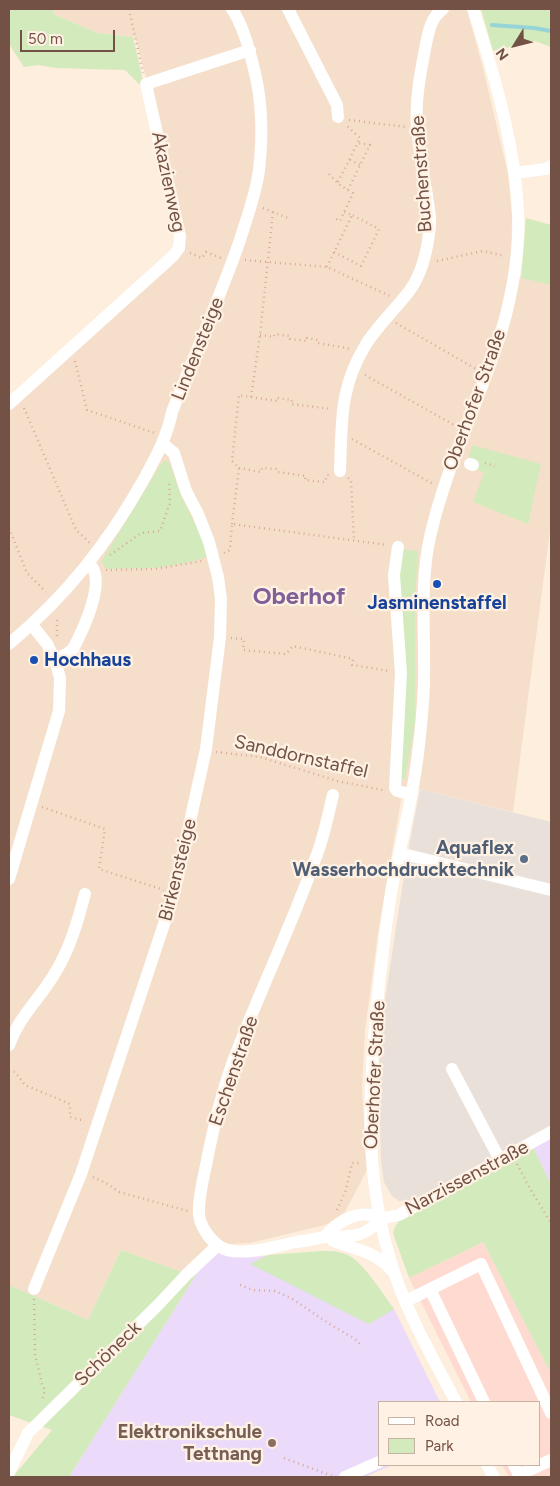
<!DOCTYPE html>
<html>
<head>
<meta charset="utf-8">
<style>
	body { margin:0 }
	#map { position:relative; width:560px; height:1486px; overflow:hidden; background:#fdeedd; font-family:Figtree,sans-serif }
	canvas { display:block }
	.frame { position:absolute; inset:0; border:10px solid #735245; pointer-events:none }
	.legend { position:absolute; left:378px; top:1401px; width:162px; height:65px; box-sizing:border-box; background:#fff2e4; border:1px solid #c7b2a4; margin:0; padding:6px 9px; list-style:none; font-size:15px; color:#735245 }
	.legend li { display:flex; align-items:center; gap:10px; height:25px }
	.legend b { width:25px; border:1px solid #c7b2a4 }
	.north { position:absolute; left:490px; top:20px; width:50px; height:50px; -webkit-text-stroke:4px #fff2e4; paint-order:stroke; rotate:234deg; font-size:14px; font-weight:700; line-height:20px; text-align:center; color:#735245 }
	.north::after { content:''; display:block; margin:auto; width:18px; height:22px; background:#735245; clip-path:polygon(50% 0,100% 100%,50% 72%,0 100%) }
	.scale { position:absolute; left:20px; top:30px; width:95px; height:22px; box-sizing:border-box; border:2px solid #735245; border-top:0; padding-left:6px; font-size:15px; line-height:18px; white-space:nowrap; color:#735245; -webkit-text-stroke:4px #fff2e4; paint-order:stroke }
</style>
</head>
<body>
<div id="map">
<canvas width="560" height="1486"></canvas>
<div class="frame"></div>
<ul class="legend">
<li><b style="height:6px;background:#fff"></b>Road</li>
<li><b style="height:14px;background:#d2eabc"></b>Park</li>
</ul>
<div class="north">N</div>
<div class="scale">50 m</div>
</div>
<script>
const ctx = document.querySelector('canvas').getContext('2d');
ctx.lineJoin = 'round';
function fill(path, color) { ctx.fillStyle = color; ctx.fill(path, 'evenodd'); }
function stroke(path, color, width, dash) { ctx.strokeStyle = color; ctx.lineWidth = width; ctx.lineCap = dash ? 'butt' : 'round'; ctx.setLineDash(dash || []); ctx.stroke(path); }
function write(font, color, halo, rows, align = 'center') {
  ctx.font = font + ' Figtree,sans-serif'; ctx.lineWidth = 4.5; ctx.setLineDash([]); ctx.textBaseline = 'middle'; ctx.strokeStyle = halo; ctx.fillStyle = color; for (const [text, x, y, turn = 0] of rows) {
    ctx.save(); ctx.translate(x, y); ctx.rotate((+turn || 0) * Math.PI / 180); ctx.textAlign = isNaN(turn) ? turn : align; if (halo) ctx.strokeText(text, 0, 0); ctx.fillText(text, 0, 0); ctx.restore();
  }
}
const residential = new Path2D(`
	M53,9h414l17,63 24,102 4,42 -1,59 40,10v238l-38,289 -93,-23h-17l-25,144 -13,98 -3,56 5,83 -22,42 -20,13 -75,18 -20,1 -8,-3 -35,33 -66,-24 -33,70 -79,-35v-879l172,-157 -33,-165 -13,-47 -37,-4 -43,-18z`);
const commercial = new Path2D(`
	M483,1242l68,132v103h-42l-7,-12h37v-63h-68l-62,-124z`);
const industrial = new Path2D(`
	M420,789l131,33v307l-137,71 -15,1 -7,-5 -8,-14 -3,-20 -2,-82 1,-47 26,-171z`);
const education = new Path2D(`
	M551,1137v48l-18,-38z
	M211,1251l40,6 84,-6 14,5 17,15 28,38 46,93h-61v63h13l-27,12h-296z`);
const green = new Path2D(`
	M9,9h44l2,6 43,18 35,4 12,53 -20,-20 -69,-2 -17,-3 -15,2 -15,-23z
	M481,9h65l5,2v36l-16,-6 -42,10z
	M526,218l25,7v60l-30,-7z
	M472,445l69,19 -13,60 -55,-22 11,-29 -17,-9z
	M164,461h3l3,4 12,33 22,43 4,16 -27,7 -26,4 -48,1 -6,-7 60,-98z
	M400,549l18,2 -3,49v123l-10,57 -4,-2 -3,-180z
	M533,1147l18,38v189l-68,-132 -74,36 -16,-45 2,-6 6,-9z
	M121,1250l66,24 24,-23 -142,226h-56l39,-47 -43,-15v-130l79,35z
	M321,1251c9,0 18,0 27,4 16,8 35,39 46,54l-25,15 -119,-60 18,-9z`);
const stream = new Path2D(`
	M492,25l42,3 17,3`);
const path = new Path2D(`
	M129,9l14,64
	M349,120l57,7
	M350,160l10,5
	M329,174l12,12 12,7 -13,28 -7,-4
	M338,182l22,-44 -14,-13
	M348,190l22,-45 -12,-2
	M263,208l25,10
	M334,252l27,14 18,-37 -27,-14
	M190,253l12,5 4,-6 15,6
	M245,260l82,7 63,29
	M437,261l46,-10 21,5
	M327,267l25,-52 -8,-3
	M396,323l80,46
	M260,335l14,2 1,-3 15,2v3l17,2v-3l11,2v3l33,6
	M75,361l12,49 68,23
	M365,375l89,50
	M251,397l26,4v-3l15,2 -1,4 41,5
	M24,408l52,122 14,13
	M352,439l81,45
	M485,463l10,3
	M239,468l22,4 1,-4 15,1 1,3 28,4 -1,4 20,2 2,-7h2
	M348,478l3,2 3,60
	M232,524l7,-56 -7,-7 7,-66 12,2 9,-62 13,-123
	M9,528l18,45 19,19
	M224,553l6,-3 2,-26 155,21
	M110,555l31,-22 19,-2 10,-28 -1,-21
	M106,570l49,-1 47,-8
	M57,636v-19
	M231,638l13,1 -1,11 43,4 7,-8 60,13 -1,6 38,6
	M216,752l44,5 77,24 46,9
	M42,807l63,22 -6,40 65,21
	M9,1070l6,2 10,13 45,19v13l15,4
	M517,1164l12,23 22,36
	M93,1177l13,6 13,9 69,19
	M337,1210l9,-20 6,-27h8
	M240,1285l13,5 22,1 16,7 40,27 24,14 7,7
	M34,1299l1,56 7,29 3,6 -3,11
	M284,1458l51,19`);
const minor = new Path2D(`
	M288,9l49,96 1,12
	M514,173l32,-4 5,-3
	M9,404l164,-148 6,-8 1,-12 -34,-152 104,-34
	M470,464l3,1
	M340,471c2,-48 -1,-82 25,-125 12,-20 31,-37 45,-56 13,-18 18,-43 20,-65 1,-9 -2,-20 -3,-30 -4,-22 -8,-45 -10,-67 -2,-27 3,-53 8,-79 3,-15 5,-31 18,-40
	M398,547l-4,28 7,98 -6,115 2,3 14,3
	M9,644c57,-48 98,-99 135,-165 12,-22 23,-42 28,-67 22,-57 48,-114 68,-172 7,-23 16,-46 19,-70 4,-34 3,-72 -6,-105 -5,-20 -10,-39 -21,-56
	M55,660l13,-7 5,-4c9,-17 35,-70 16,-85
	M333,795c-5,20 -9,42 -17,62 -25,71 -59,139 -85,210 -10,29 -17,58 -23,88 -3,18 -10,40 -9,59 1,12 10,25 20,32 16,13 58,0 77,-4 10,-1 20,-4 30,-5 22,-1 39,2 54,-18
	M399,853l152,37
	M9,879l50,-168 1,-33 -5,-18 -8,-16 -15,-19
	M9,1045c10,-29 31,-46 46,-72 15,-24 23,-53 30,-79
	M452,1069l48,91
	M380,1219l19,-4 152,-83
	M324,1237c15,-16 35,-30 56,-18
	M333,1241c21,8 45,11 59,30
	M34,1289l47,-115 93,-280 32,-145 14,-112 1,-38 -3,-22 -9,-35 -11,-28 -12,-23 -12,-38 -11,-9
	M430,1289l54,113
	M406,1301l75,-37 70,149
	M456,1402c-22,-42 -47,-85 -62,-130 -31,-94 -26,-181 -16,-278 4,-36 8,-72 14,-107 9,-45 21,-89 26,-134 4,-32 7,-62 6,-94 0,-41 -3,-82 6,-122 16,-71 49,-135 71,-204 11,-38 19,-80 17,-121 -3,-67 -24,-139 -45,-203
	M487,1465l7,12
	M514,1465l5,10 32,-15
	M9,1472l19,-39 130,-128 29,-31 31,-29
	M345,1477l34,-15`);
const markers = [
	[437,584,5,"#1a4fb4"],
	[34,660,5,"#1a4fb4"],
	[524,859,5,"#5c6f8a"],
	[272,1443,5,"#8d6e63"]
];
const streetNames = [
	["Buchenstraße",422,174,-94],
	["Akazienweg",168,182,78],
	["Lindensteige",198,349,-68],
	["Oberhofer Straße",475,400,-70],
	["Sanddornstaffel",301,757,13],
	["Birkensteige",178,870,-76],
	["Eschenstraße",234,1071,-71],
	["Oberhofer Straße",375,1075,-87],
	["Narzissenstraße",467,1178,-28],
	["Schöneck",108,1354,-44]
];
const transitNames = [
	["Jasminenstaffel",437,603],
	["Hochhaus",44,660,"left"]
];
const serviceNames = [
	["Aquaflex",514,848],
	["Wasserhochdrucktechnik",514,870]
];
const educationNames = [
	["Elektronikschule",262,1432],
	["Tettnang",262,1454]
];
const districtNames = [
	["Oberhof",299,597]
];
fill(residential, '#f5dfcb');
fill(commercial, '#fedad0');
fill(industrial, '#eae0da');
fill(education, '#ebdaf9');
fill(green, '#d2eabc');
stroke(stream, '#97d4d8', 4);
stroke(path, '#d7ab98', 2.5, [1, 4]);
stroke(minor, '#fff', 12);
for (const [x, y, r, color] of markers) { const dot = new Path2D(); dot.arc(x, y, r, 0, 2 * Math.PI); ctx.fillStyle = color; ctx.fill(dot); stroke(dot, '#fff2e4', 2); }
write('19px', '#735245', '#fff2e4', streetNames);
write('bold 19px', '#164399', '#fff2e4', transitNames);
write('bold 19px', '#4e5e75', '#fff2e4', serviceNames, 'right');
write('bold 19px', '#785e54', '#fff2e4', educationNames, 'right');
write('bold 24px', '#806097', '#fff2e4', districtNames);
</script>
</body>
</html>
